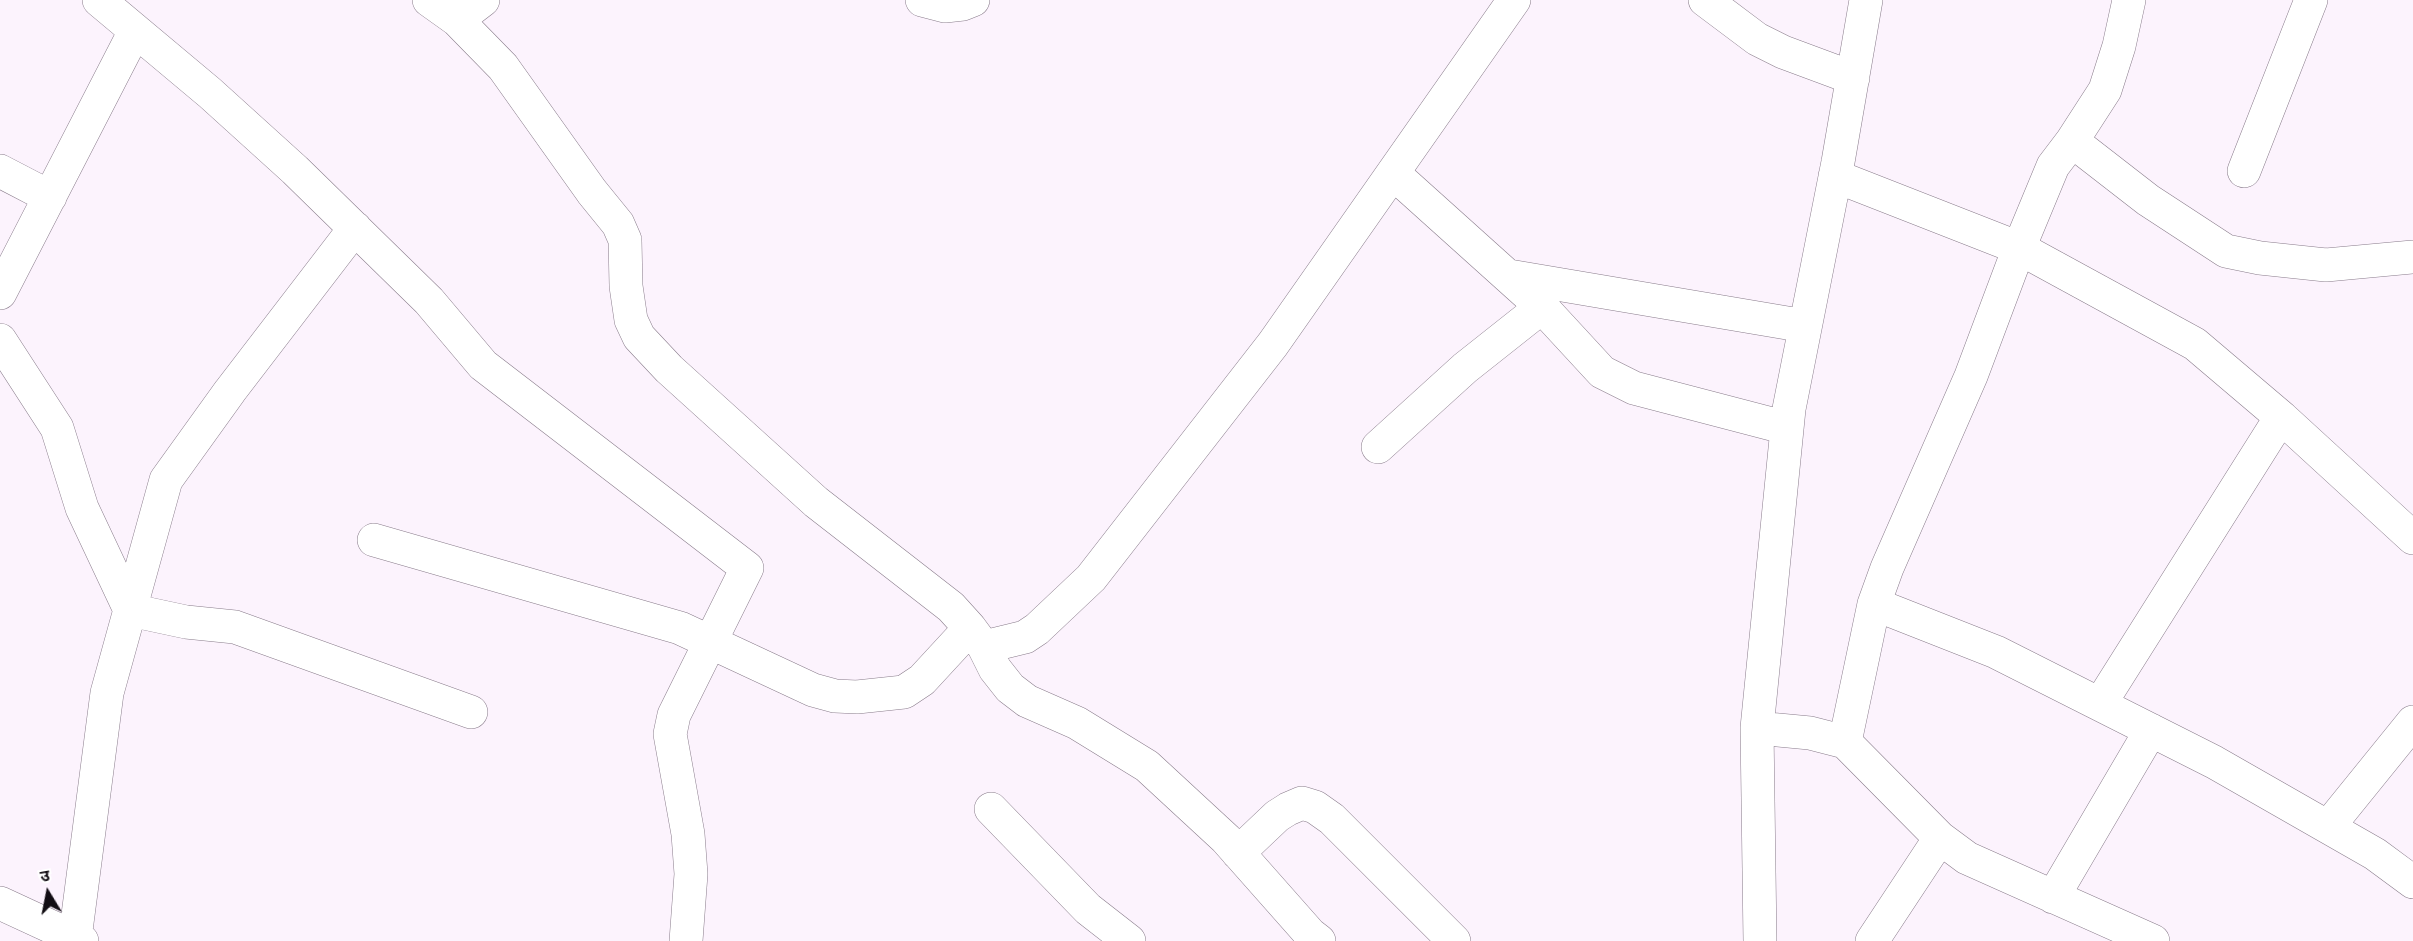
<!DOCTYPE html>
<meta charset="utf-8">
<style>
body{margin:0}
#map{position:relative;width:2413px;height:941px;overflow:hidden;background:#fcf3fd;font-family:"Open Sans","Noto Sans Devanagari",sans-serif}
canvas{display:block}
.north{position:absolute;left:18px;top:863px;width:60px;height:60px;-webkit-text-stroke:4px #fff;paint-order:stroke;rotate:350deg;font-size:16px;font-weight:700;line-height:24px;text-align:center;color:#120d13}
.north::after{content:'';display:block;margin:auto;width:21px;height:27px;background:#120d13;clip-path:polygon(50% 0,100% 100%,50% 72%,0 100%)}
</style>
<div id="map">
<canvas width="2413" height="941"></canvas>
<div class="north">उ</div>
</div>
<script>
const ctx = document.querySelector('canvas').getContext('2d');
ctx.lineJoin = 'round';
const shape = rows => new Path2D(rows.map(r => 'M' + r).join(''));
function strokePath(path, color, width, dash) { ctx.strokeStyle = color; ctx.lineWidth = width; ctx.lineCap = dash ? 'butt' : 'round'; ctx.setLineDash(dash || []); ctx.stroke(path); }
const minor = shape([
 [99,0,210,93,295,170,429,301,483,365,747,568,674,715,670,734,688,834,691,874,686,941],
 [429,0,457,20,503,67,592,192,618,224,625,240,626,286,631,320,639,337,669,369,816,502,951,607,970,628,984,647,995,669,1010,688,1027,701,1077,723,1147,766,1226,839,1310,934,1319,941],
 [922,0,945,6,963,4,973,0],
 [1705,0,1757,39,1783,52,1853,78],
 [457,20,483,0],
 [2072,141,2148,200,2226,251,2260,258,2326,265,2413,257],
 [0,171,50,197],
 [2244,171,2311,0],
 [1393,173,1542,307,1602,372,1634,388,1787,428],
 [1835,176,2019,248,2195,344,2281,417,2413,538],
 [1509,276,1805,326],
 [0,293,135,31],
 [0,340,57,428,82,508,130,610,186,622,235,627,471,712],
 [1378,447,1465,368,1542,307],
 [374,540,680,628,813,690,835,696,857,697,904,692,922,680,970,628],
 [1874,604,1996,652,2214,762,2375,854,2413,882],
 [984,647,1025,637,1037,629,1091,578,1273,344,1514,0],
 [2100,704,2281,417],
 [1757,728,1810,733,1845,742,1940,838,1967,858,2153,941],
 [1845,742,1874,604,1887,568,1971,376,2019,248,2053,166,2072,141,2105,90,2119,46,2129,0],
 [991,809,1088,909,1129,941],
 [2328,827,2413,722],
 [1238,853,1277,816,1288,809,1302,803,1315,807,1332,819,1454,941],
 [2053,897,2151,730],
 [0,903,82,941],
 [75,938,107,693,166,480,230,391,355,228],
 [1760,941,1757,728,1789,409,1838,162,1866,0],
 [1872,941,1940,838]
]);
strokePath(minor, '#897c8b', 34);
strokePath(minor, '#fff', 33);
</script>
